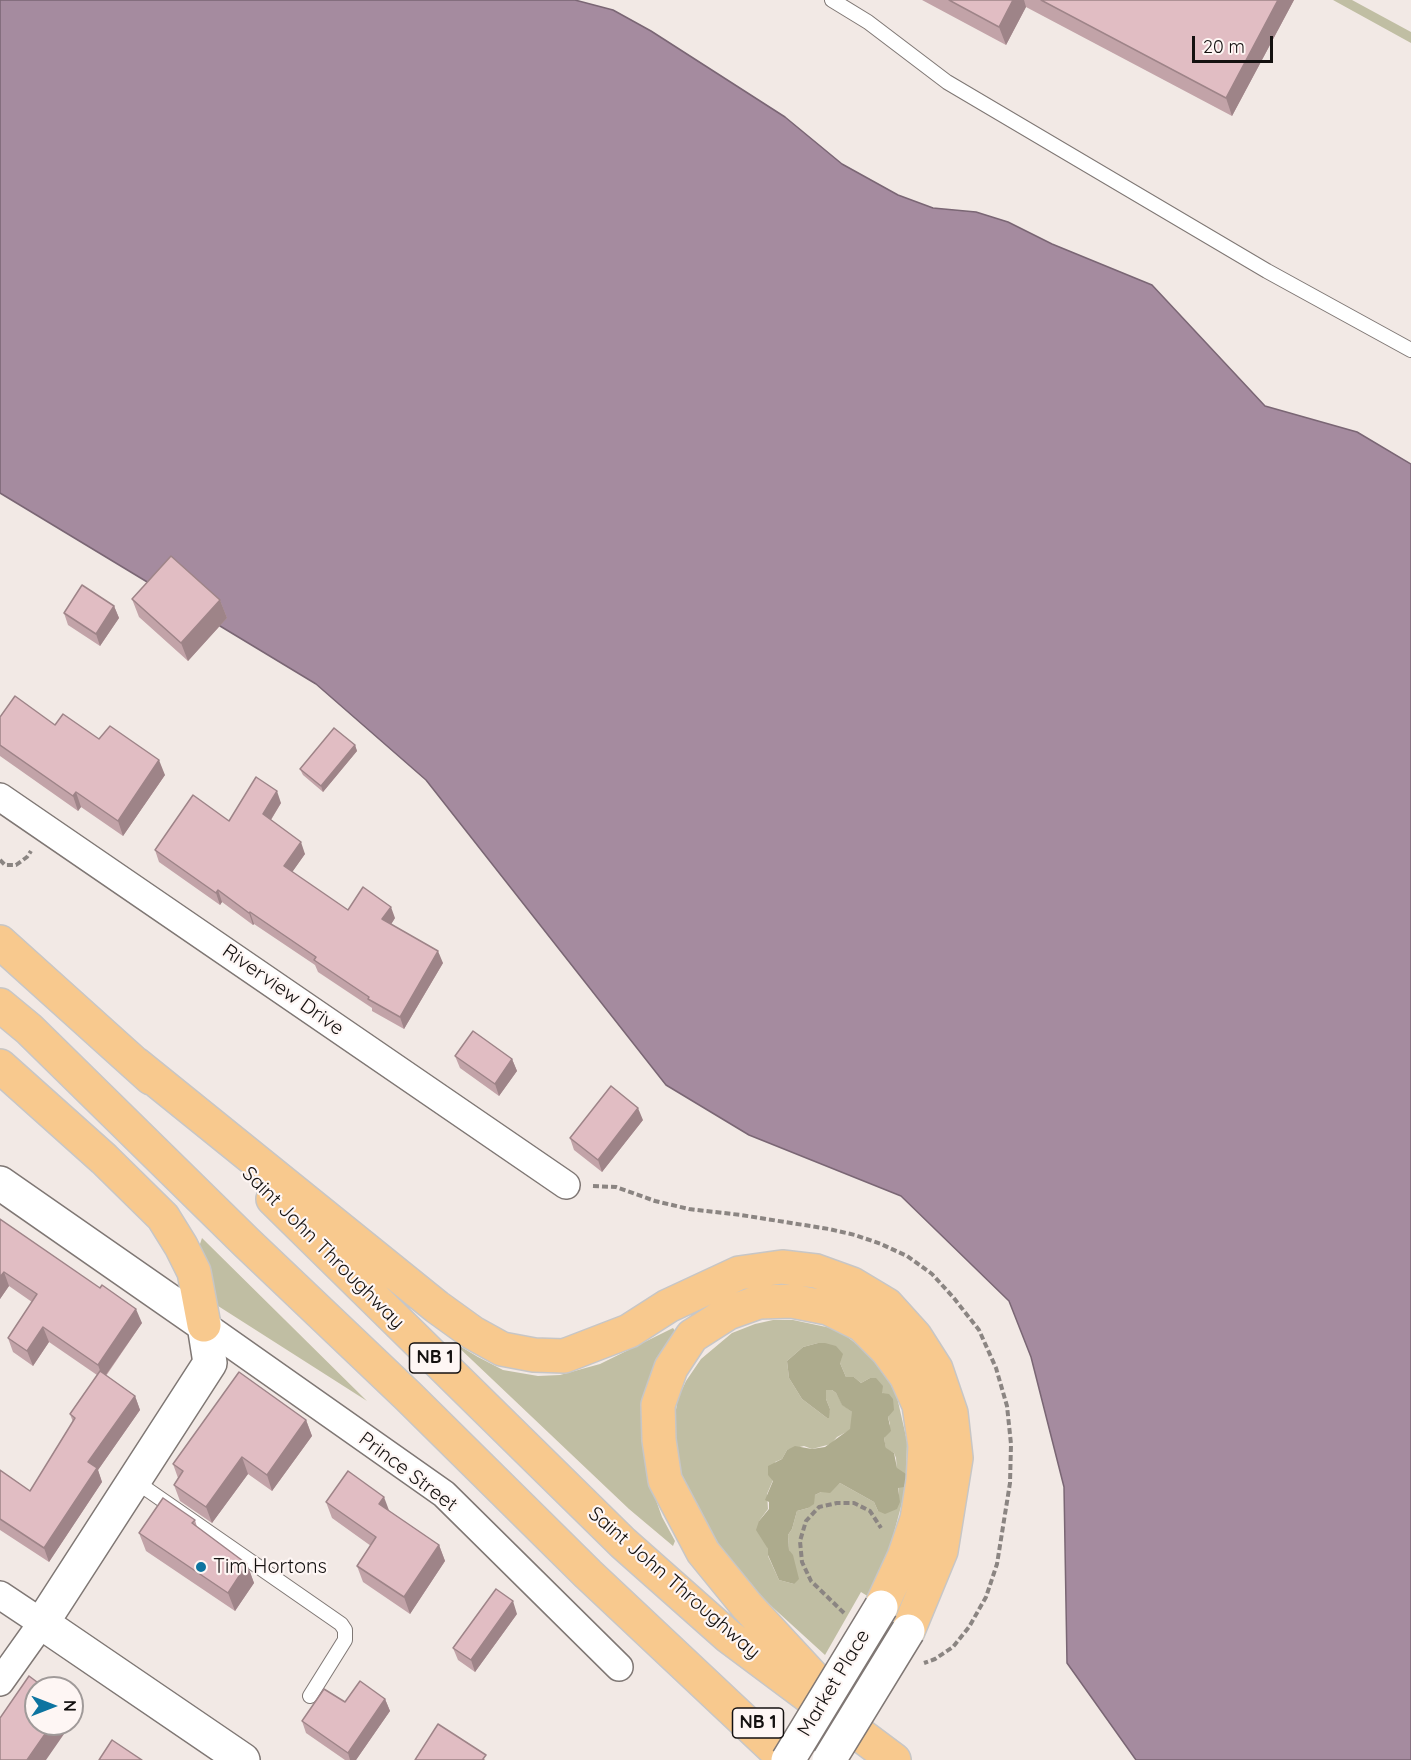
<!DOCTYPE html>
<style>
body{margin:0}
#map{position:relative;width:1411px;height:1760px;overflow:hidden;background:#f2e9e5;font-family:Quicksand,sans-serif}
canvas{display:block}
.north{position:absolute;left:24px;top:1676px;width:60px;height:60px;box-sizing:border-box;background:#fef6f4;border:2px solid #a09a99;border-radius:50%;rotate:90deg;font-size:16px;font-weight:700;line-height:24px;text-align:center;color:#141110}
.north::after{content:'';display:block;margin:auto;width:21px;height:27px;background:#0d74a0;clip-path:polygon(50% 0,100% 100%,50% 72%,0 100%)}
.scale{position:absolute;left:1192px;top:36px;width:81px;height:27px;box-sizing:border-box;border:3px solid #141110;border-top:0;padding-left:8px;font-size:18px;line-height:21px;white-space:nowrap;color:#141110;-webkit-text-stroke:4px #fef6f4;paint-order:stroke}
</style>
<div id="map">
<canvas width="1411" height="1760"></canvas>
<div class="north">N</div>
<div class="scale">20 m</div>
</div>
<script>
const ctx = document.querySelector('canvas').getContext('2d');
ctx.lineJoin = 'round';
function paint(path, color) { ctx.fillStyle = color; ctx.fill(path, 'evenodd'); }
const shape = rows => new Path2D(rows.map(r => 'M' + r).join(''));
function strokePath(path, color, width, dash) { ctx.strokeStyle = color; ctx.lineWidth = width; ctx.lineCap = dash ? 'butt' : 'round'; ctx.setLineDash(dash || []); ctx.stroke(path); }
function label(font, color, halo, rows, align = 'center') {
  ctx.font = font + ' Quicksand,sans-serif'; ctx.lineWidth = 4.5; ctx.setLineDash([]); ctx.textBaseline = 'middle'; ctx.strokeStyle = halo; ctx.fillStyle = color; for (const [text, x, y, turn = 0] of rows) {
    ctx.save(); ctx.translate(x, y); ctx.rotate((+turn || 0) * Math.PI / 180); ctx.textAlign = isNaN(turn) ? turn : align; if (halo) ctx.strokeText(text, 0, 0); ctx.fillText(text, 0, 0); ctx.restore();
  }
}
const green = shape([
 [1333,0,1352,0,1411,32,1411,43],
 [202,1238,367,1401,215,1304,199,1247],
 [773,1320,793,1320,831,1328,845,1335,869,1354,890,1383,897,1397,907,1441,906,1488,889,1551,869,1597,861,1592,825,1655,746,1583,712,1542,681,1480,676,1454,674,1421,678,1398,686,1381,701,1359,732,1333,755,1324],
 [818,1343,840,1363,846,1377,854,1377,861,1383,870,1378,884,1395,890,1413,888,1417,890,1424,884,1438,886,1449,894,1453,896,1458,899,1496,878,1511,874,1502,840,1483,830,1492,821,1492,815,1495,808,1508,797,1511,792,1529,788,1535,789,1550,795,1567,794,1584,779,1580,768,1556,768,1549,759,1521,768,1509,767,1494,773,1480,775,1462,782,1459,787,1450,804,1446,812,1449,831,1444,837,1437,850,1430,852,1424,852,1412,842,1404,836,1393,832,1390,826,1390,826,1399,830,1409,827,1418,802,1399,789,1378,787,1361,803,1347],
 [673,1328,680,1338,652,1489,662,1517,675,1541,673,1546,629,1509,453,1342,478,1357,503,1370,538,1376,560,1375,600,1364]
]);
const forest = shape([
 [818,1343,825,1343,836,1346,843,1354,840,1363,846,1377,854,1377,861,1383,870,1378,876,1378,883,1386,882,1393,889,1394,893,1399,894,1410,888,1417,891,1431,884,1438,886,1448,894,1453,897,1468,906,1474,906,1480,904,1487,898,1488,900,1502,897,1509,885,1514,878,1511,874,1502,840,1483,830,1493,821,1492,815,1495,814,1504,808,1508,797,1511,792,1529,788,1535,789,1550,793,1555,799,1579,794,1584,779,1580,768,1555,768,1549,756,1530,759,1521,769,1509,769,1502,765,1500,773,1481,768,1475,768,1466,782,1459,787,1450,795,1446,812,1449,825,1447,850,1429,852,1412,842,1405,836,1393,832,1390,826,1390,826,1399,830,1409,829,1418,827,1418,802,1399,789,1378,787,1361,803,1347]
]);
const water = shape([
 [0,0,575,0,613,10,651,31,785,117,842,164,898,195,933,208,976,212,1008,222,1052,244,1152,285,1265,406,1357,432,1411,464,1411,1760,1136,1760,1067,1663,1064,1487,1031,1357,1009,1301,901,1196,749,1135,666,1085,426,780,316,684,0,493,0,0]
]);
const path = shape([
 [0,860,5,865,16,865,27,857,31,851],
 [593,1186,616,1187,655,1201,689,1209,741,1215,829,1229,855,1235,881,1244,907,1256,932,1274,953,1297,979,1330,996,1368,1007,1406,1011,1444,1010,1483,997,1564,986,1597,969,1627,953,1647,935,1659,924,1663],
 [844,1613,811,1581,802,1562,800,1541,806,1521,819,1507,837,1503,854,1503,870,1511,881,1528]
]);
const lane = shape([
 [832,0,868,22,947,82,1267,271,1411,350],
 [135,1481,341,1624,345,1630,345,1640,310,1696]
]);
const street = shape([
 [0,797,566,1185],
 [204,1325,444,1494,619,1667],
 [0,1595,42,1623,0,1682]
]);
const secondary = shape([
 [0,1183,204,1325,210,1363,42,1623,243,1760]
]);
const highway = shape([
 [0,942,151,1078],
 [0,1005,29,1029,246,1242,408,1396,588,1574,786,1760],
 [136,1064,437,1307,473,1333,502,1349,534,1355,564,1356,629,1331,668,1306,739,1273,782,1267,816,1271,852,1284,887,1305,915,1336,936,1369,951,1413,956,1458,941,1551,908,1631],
 [0,1066,104,1159,163,1217,181,1246,194,1272,204,1325],
 [273,1199,623,1543,728,1636,894,1760],
 [823,1688,747,1606,703,1552,665,1480,659,1440,658,1405,671,1368,692,1336,728,1313,759,1302,792,1301,828,1308,862,1325,887,1350,906,1376,919,1405,925,1446,923,1481,917,1519,904,1557,881,1607]
]);
const secondaryBridge = shape([
 [788,1760,881,1607],
 [829,1760,908,1631]
]);
const wall = shape([
 [922,0,1294,0,1232,116,1026,7,1006,45],
 [132,599,220,600,227,618,188,661,139,617],
 [114,606,119,618,100,646,68,625,64,613],
 [0,717,55,725,99,739,165,775,123,836,81,807,78,811,0,756],
 [355,745,357,751,323,792,303,775,300,769],
 [281,803,271,820,305,854,292,872,348,910,395,918,391,924,443,963,404,1029,372,1011,372,1008,318,972,315,965,254,924,253,925,222,902,220,905,159,862,155,850,229,821],
 [455,1056,512,1059,517,1071,499,1096,460,1068],
 [643,1120,602,1172,574,1150,570,1138],
 [0,1219,142,1323,106,1376,135,1396,140,1410,98,1470,102,1482,49,1562,0,1530,0,1470,30,1491,73,1422,70,1414,97,1375,49,1342,33,1366,13,1352,8,1338,32,1302,9,1286,0,1299],
 [306,1420,312,1436,272,1491,248,1474,212,1523,180,1501,174,1485,178,1478,173,1464],
 [326,1502,389,1511,439,1545,445,1561,410,1614,363,1582,357,1566,371,1546,332,1518],
 [195,1520,197,1527,247,1564,254,1583,235,1611,146,1551,139,1533],
 [517,1614,475,1672,458,1660,453,1648],
 [385,1699,390,1711,356,1760,345,1760,306,1733,302,1721,345,1702]
]);
const shadedWall = shape([
 [1013,0,1024,0,1026,7,1006,45,999,27],
 [1278,0,1294,0,1232,116,1226,98],
 [220,600,227,618,188,661,181,643],
 [114,606,119,618,100,646,96,634],
 [355,745,357,751,323,792,321,786],
 [159,760,165,775,123,836,118,821],
 [277,791,281,803,267,826,263,814],
 [76,792,81,807,78,811,73,796],
 [301,842,305,854,288,878,284,866],
 [218,890,222,902,220,905,216,893],
 [391,907,395,918,387,931,382,919],
 [250,912,254,924,253,925,249,913],
 [438,951,443,963,404,1029,400,1017],
 [512,1059,517,1071,499,1096,495,1084],
 [638,1108,643,1120,602,1172,598,1160],
 [4,1272,9,1286,0,1299,0,1277],
 [136,1309,142,1323,103,1379,98,1365],
 [43,1327,49,1342,33,1366,27,1351],
 [135,1396,140,1410,98,1470,102,1482,49,1562,44,1548,88,1462],
 [306,1420,312,1436,272,1491,267,1475],
 [242,1457,248,1474,212,1523,206,1507],
 [384,1497,390,1513,379,1504],
 [439,1545,445,1561,410,1614,404,1597],
 [247,1564,254,1583,235,1611,228,1593],
 [513,1601,517,1614,475,1672,471,1660],
 [385,1699,390,1711,356,1760,350,1760,348,1753],
 [52,1724,71,1724,46,1760,27,1760]
]);
const building = shape([
 [949,0,1013,0,999,27,949,0],
 [1041,0,1278,0,1226,98,1041,0],
 [171,556,220,600,181,643,132,599,171,556],
 [82,585,114,606,96,634,64,613,82,585],
 [15,696,55,725,63,714,99,739,110,726,159,760,118,821,76,792,73,796,0,745,0,717,15,696],
 [334,728,355,745,321,786,300,769,334,728],
 [256,777,277,791,263,814,301,842,284,866,348,910,363,887,391,907,382,919,438,951,400,1017,368,999,369,997,314,960,316,957,250,912,249,913,218,890,216,893,155,850,193,795,229,821,256,777],
 [473,1031,512,1059,495,1084,455,1056,473,1031],
 [611,1086,638,1108,598,1160,570,1138,611,1086],
 [0,1219,100,1288,102,1285,136,1309,98,1365,43,1327,27,1351,8,1338,37,1294,4,1272,0,1277,0,1219],
 [100,1371,135,1396,88,1462,97,1468,44,1548,0,1519,0,1470,30,1491,75,1418,70,1414,100,1371],
 [239,1372,306,1420,267,1475,242,1457,206,1507,174,1485,183,1471,173,1464,239,1372],
 [348,1471,384,1497,379,1504,439,1545,404,1597,357,1566,376,1537,326,1502,348,1471],
 [163,1498,195,1520,192,1523,247,1564,228,1593,139,1533,163,1498],
 [496,1589,513,1601,471,1660,453,1648,496,1589],
 [29,1676,45,1688,36,1688,36,1724,52,1724,27,1760,0,1760,0,1718,29,1676],
 [360,1681,385,1699,348,1753,302,1721,324,1689,345,1702,360,1681],
 [438,1724,486,1755,483,1759,484,1760,415,1760,438,1724],
 [112,1740,142,1760,99,1760,112,1740]
]);
const markers = [
 [201,1567,6,"#0d74a0"]
];
const shields = [
 [435,1358,51],
 [758,1723,51]
];
const shieldNames = [
 ["NB 1",435,1358],
 ["NB 1",758,1723]
];
const streetNames = [
 ["Riverview Drive",283,990,35],
 ["Saint John Throughway",323,1248,45],
 ["Prince Street",408,1472,37],
 ["Saint John Throughway",674,1583,41],
 ["Market Place",834,1683,-59]
];
const poiNames = [
 ["Tim Hortons",213,1567]
];
paint(green, '#c0bea3');
paint(forest, '#adab8d');
paint(water, '#a58b9f');
strokePath(water, '#7a6674', 1.5);
strokePath(lane, '#7f7774', 16);
strokePath(street, '#7f7774', 30);
strokePath(secondary, '#7f7774', 36);
strokePath(highway, '#c7c6c6', 36);
strokePath(path, '#8b8582', 4, [6, 3]);
strokePath(lane, '#fff', 14);
strokePath(street, '#fff', 27);
strokePath(secondary, '#fff', 33);
strokePath(highway, '#f8c98e', 33);
strokePath(secondaryBridge, '#7f7774', 36, []);
strokePath(secondaryBridge, '#fff', 33);
paint(wall, '#c2a3a8');
paint(shadedWall, '#9e8488');
paint(building, '#e1bdc3');
strokePath(building, '#9e8488', 1.5);
for (const [x, y, r, color] of markers) { const dot = new Path2D(); dot.arc(x, y, r, 0, 2 * Math.PI); ctx.fillStyle = color; ctx.fill(dot); strokePath(dot, '#fef6f4', 2); }
for (const [x, y, w] of shields) { const box = new Path2D(); box.roundRect(x - w / 2, y - 15, w, 30, 4.5); ctx.fillStyle = '#fef6f4'; ctx.fill(box); strokePath(box, '#141110', 1.5); }
label('bold 18px', '#141110', null, shieldNames);
label('20px', '#141110', '#fef6f4', streetNames);
label('20px', '#141110', '#fef6f4', poiNames, 'left');
</script>
